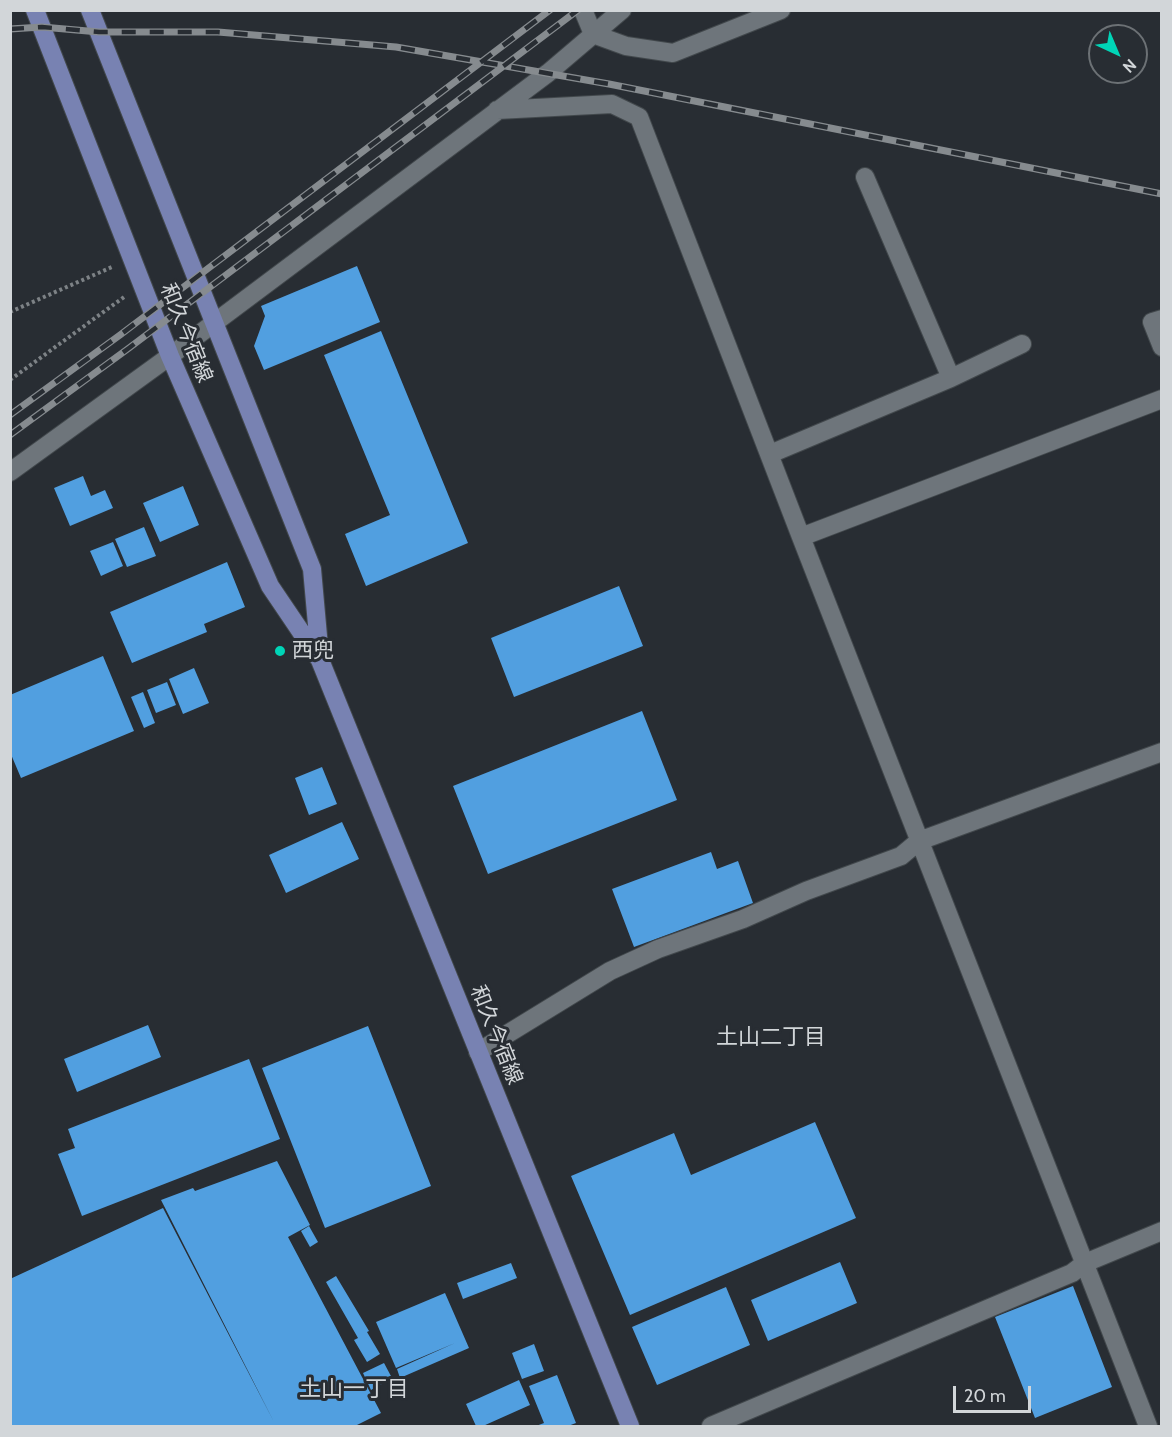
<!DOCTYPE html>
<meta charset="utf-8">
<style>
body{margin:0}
#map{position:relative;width:1172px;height:1437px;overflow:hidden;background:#282d33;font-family:Cabin,sans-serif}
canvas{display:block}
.frame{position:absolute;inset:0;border:12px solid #d2d6d9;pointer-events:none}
.north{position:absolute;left:1088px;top:24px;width:60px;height:60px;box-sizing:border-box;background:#282d33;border:2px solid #6c7175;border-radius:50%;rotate:136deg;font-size:16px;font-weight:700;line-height:24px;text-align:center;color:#d2d6d9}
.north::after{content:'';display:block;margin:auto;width:21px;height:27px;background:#00d5b7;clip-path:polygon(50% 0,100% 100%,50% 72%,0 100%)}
.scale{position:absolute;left:953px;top:1386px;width:78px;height:27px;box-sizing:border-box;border:3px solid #d2d6d9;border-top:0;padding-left:8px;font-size:18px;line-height:21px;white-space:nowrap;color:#d2d6d9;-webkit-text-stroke:4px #282d33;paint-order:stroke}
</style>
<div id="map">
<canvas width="1172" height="1437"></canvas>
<div class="frame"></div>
<div class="north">N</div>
<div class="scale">20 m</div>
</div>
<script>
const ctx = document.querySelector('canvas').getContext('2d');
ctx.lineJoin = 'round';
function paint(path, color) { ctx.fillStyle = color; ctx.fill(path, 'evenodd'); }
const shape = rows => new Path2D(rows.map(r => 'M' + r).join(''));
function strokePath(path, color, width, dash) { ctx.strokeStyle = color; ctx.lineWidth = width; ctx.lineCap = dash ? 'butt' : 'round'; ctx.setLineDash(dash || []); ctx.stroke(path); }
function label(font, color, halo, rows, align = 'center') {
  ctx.font = font + ' Cabin,"Noto Sans JP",sans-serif'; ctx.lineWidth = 6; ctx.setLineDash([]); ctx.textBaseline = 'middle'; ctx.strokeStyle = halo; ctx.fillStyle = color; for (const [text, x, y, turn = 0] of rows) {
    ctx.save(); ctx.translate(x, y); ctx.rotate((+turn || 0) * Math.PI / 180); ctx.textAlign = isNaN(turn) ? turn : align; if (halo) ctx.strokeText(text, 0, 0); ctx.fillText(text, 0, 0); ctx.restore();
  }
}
const building = shape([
 [357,266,380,322,264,370,254,346,265,316,261,306],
 [381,331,468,543,366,586,345,534,390,515,324,355],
 [83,476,91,496,105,490,113,508,70,526,54,488],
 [183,486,199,525,160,542,143,503],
 [144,527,156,556,127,567,115,539],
 [113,542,123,566,101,576,90,551],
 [227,562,245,607,204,624,207,632,132,663,110,612],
 [619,586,643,646,514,697,491,638],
 [103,656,134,731,21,778,10,752,10,695],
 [194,668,209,703,183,714,169,679],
 [167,682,176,705,156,713,147,690],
 [143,692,155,723,144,728,131,697],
 [642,711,677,800,488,874,453,786],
 [322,767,337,804,309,815,295,778],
 [342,822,359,859,286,893,269,855],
 [711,852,717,869,738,861,753,903,634,947,612,889],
 [148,1025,161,1057,77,1092,64,1059],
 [368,1026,431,1186,325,1228,262,1068],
 [249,1059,280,1139,82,1216,58,1154,75,1148,68,1129],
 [815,1122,856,1218,630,1315,571,1176,674,1133,691,1175],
 [277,1161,310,1225,288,1237,381,1413,355,1426,10,1426,10,1279,163,1208,274,1422,161,1200,193,1188,195,1191],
 [309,1226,318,1242,310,1247,301,1231],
 [840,1262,857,1303,768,1341,751,1300],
 [511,1263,517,1278,463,1299,457,1283],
 [336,1276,369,1331,367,1332,380,1354,367,1362,354,1340,358,1338,326,1282],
 [1073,1286,1112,1387,1035,1418,995,1317],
 [726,1287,750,1345,657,1385,632,1327],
 [445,1293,469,1348,400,1378,397,1369,455,1343,396,1368,376,1322],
 [534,1344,544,1371,522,1379,512,1353],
 [384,1363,392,1378,371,1390,363,1373],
 [557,1375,576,1423,568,1426,536,1426,544,1423,529,1386],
 [519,1380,530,1405,483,1426,476,1426,466,1404]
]);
const path = shape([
 [10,312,112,267],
 [10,380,124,297]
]);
const minor = shape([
 [583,10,593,34,626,46,673,53,781,10],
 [497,110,612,104,639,117,801,537,1148,1426],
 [865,177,951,378],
 [1162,319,1152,322,1162,347],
 [770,454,951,378,1022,344],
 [10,472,170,356,548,73,622,10],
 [801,537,1162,399],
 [478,1052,610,971,658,949,743,919,806,891,901,856,919,841,1162,752],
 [711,1426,1072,1273,1085,1263,1162,1231]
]);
const major = shape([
 [35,10,170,356,270,586,320,660,630,1426],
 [90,10,312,569,320,658]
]);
const rail = shape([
 [10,29,42,27,99,32,218,32,396,47,609,84,1162,194],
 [10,415,120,335,550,10],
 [10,435,129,348,578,10]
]);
const markers = [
 [280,651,6,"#00d5b7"]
];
const streetNames = [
 ["和久今宿線",186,333,68],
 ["和久今宿線",496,1035,68]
];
const poiNames = [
 ["西兜",292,651]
];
const neighbourhoodNames = [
 ["土山二丁目",771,1038],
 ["土山一丁目",354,1390]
];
paint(building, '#519fe0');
strokePath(minor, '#42484c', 20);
strokePath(major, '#42484c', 20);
strokePath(path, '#7d8286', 4, [3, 3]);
strokePath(minor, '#6e757b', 18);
strokePath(major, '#7882b2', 18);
strokePath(rail, '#868b8f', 7);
strokePath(rail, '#282d33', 4.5, [14]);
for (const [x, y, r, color] of markers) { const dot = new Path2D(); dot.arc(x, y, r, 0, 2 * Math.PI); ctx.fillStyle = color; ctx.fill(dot); strokePath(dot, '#282d33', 2); }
label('21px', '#d2d6d9', '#282d33', streetNames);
label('21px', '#d2d6d9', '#282d33', poiNames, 'left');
label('22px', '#d2d6d9', '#282d33', neighbourhoodNames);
</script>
